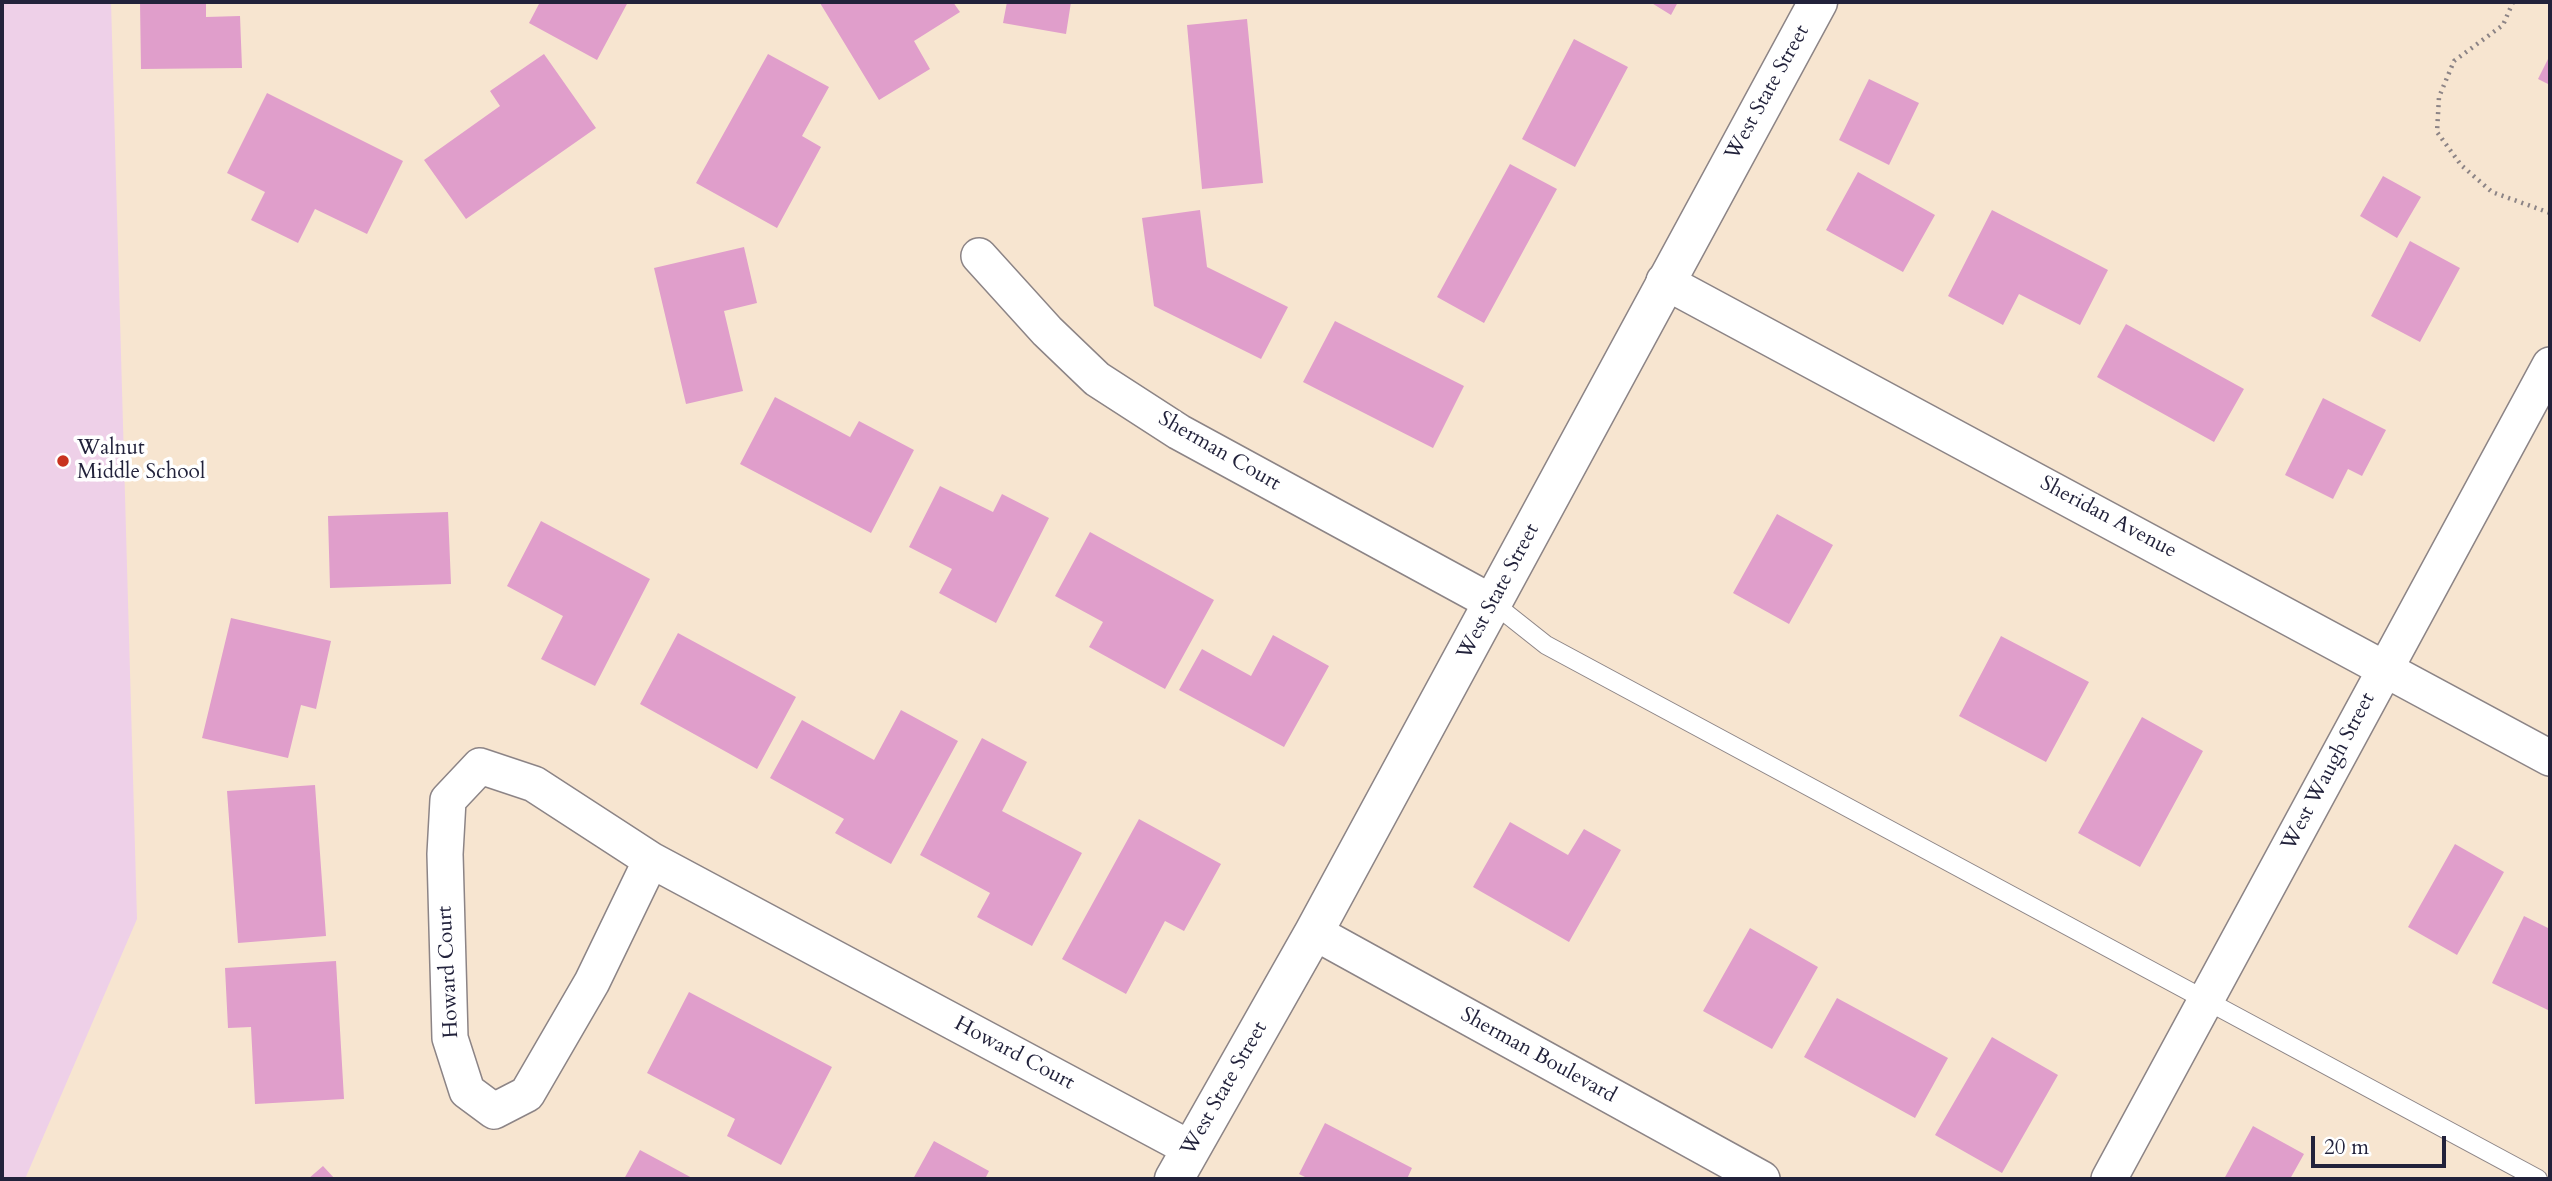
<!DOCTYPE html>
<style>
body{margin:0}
#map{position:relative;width:2552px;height:1181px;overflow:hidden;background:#f7e5d0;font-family:Cardo,serif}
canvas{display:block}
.frame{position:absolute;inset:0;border:4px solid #22223b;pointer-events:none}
.scale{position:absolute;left:2311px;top:1136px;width:135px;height:32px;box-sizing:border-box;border:4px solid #22223b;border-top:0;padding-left:9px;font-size:21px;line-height:24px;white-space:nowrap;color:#22223b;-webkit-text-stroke:5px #fff;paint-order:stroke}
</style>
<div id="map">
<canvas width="2552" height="1181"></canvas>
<div class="frame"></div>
<div class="scale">20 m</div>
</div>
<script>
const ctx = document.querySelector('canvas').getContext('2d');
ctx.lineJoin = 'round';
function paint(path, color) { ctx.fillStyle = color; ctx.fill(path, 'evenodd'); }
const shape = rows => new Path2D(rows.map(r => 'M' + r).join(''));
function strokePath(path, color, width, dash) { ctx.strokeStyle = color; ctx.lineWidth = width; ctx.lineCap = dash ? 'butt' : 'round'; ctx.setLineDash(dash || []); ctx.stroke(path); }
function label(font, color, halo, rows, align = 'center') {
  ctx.font = font + ' Cardo,serif'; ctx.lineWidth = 7; ctx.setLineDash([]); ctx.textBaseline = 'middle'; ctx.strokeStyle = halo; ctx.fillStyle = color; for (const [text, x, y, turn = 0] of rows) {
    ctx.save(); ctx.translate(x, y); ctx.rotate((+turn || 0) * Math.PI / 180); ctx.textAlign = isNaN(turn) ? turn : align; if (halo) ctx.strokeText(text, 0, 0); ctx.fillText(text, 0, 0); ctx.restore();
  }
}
const built = shape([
 [2,2,111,2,137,919,25,1179,2,1179]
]);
const building = shape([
 [140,2,206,2,206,17,240,16,242,68,141,69],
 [540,2,628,2,597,60,529,23],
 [822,2,953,2,960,12,914,41,930,69,879,100,820,3],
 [1007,2,1071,2,1066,34,1003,23],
 [1650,2,1678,2,1671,15],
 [1247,19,1263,183,1202,189,1187,25],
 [1574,39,1628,67,1575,167,1522,139],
 [544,54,596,128,466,219,424,160,500,106,490,91],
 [768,54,829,87,802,136,821,147,777,228,696,183],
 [2550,55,2550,85,2538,79],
 [1869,79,1919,103,1889,165,1839,140],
 [267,93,403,161,367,234,315,209,298,243,251,220,265,192,227,173],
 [1510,164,1557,189,1484,323,1437,297],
 [1858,172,1935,215,1903,272,1826,230],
 [2383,176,2421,197,2397,238,2360,216],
 [1200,210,1207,267,1288,307,1261,359,1154,306,1142,218],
 [1992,210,2108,270,2080,325,2019,294,2003,325,1948,296],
 [2410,241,2460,268,2420,342,2371,316],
 [744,247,757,303,724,311,743,391,686,404,654,268],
 [1335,321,1464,386,1433,448,1303,382],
 [2126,324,2244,389,2214,442,2097,377],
 [775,397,850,437,859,421,914,450,871,533,740,464],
 [2323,398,2386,430,2362,476,2348,469,2333,499,2285,475],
 [940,486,993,512,1002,494,1049,518,996,623,939,593,952,569,909,547],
 [448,512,451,584,330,588,328,516],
 [1777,514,1833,545,1789,624,1733,593],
 [541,521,650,579,595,686,541,659,563,616,507,586],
 [1090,532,1214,600,1165,689,1089,647,1103,622,1055,596],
 [231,618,331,641,316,709,301,705,288,758,202,738],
 [678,633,796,697,757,769,640,704],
 [1273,635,1329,666,1284,747,1179,690,1202,649,1251,676],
 [2001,636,2089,682,2046,762,1959,716],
 [901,710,958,741,891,864,835,833,844,819,770,778,802,720,874,760],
 [2142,717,2203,751,2140,867,2078,833],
 [982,738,1027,762,1002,811,1082,853,1032,946,977,917,990,893,920,855],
 [315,785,326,936,238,943,227,791],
 [1139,819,1221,864,1184,931,1165,921,1126,994,1062,959],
 [1510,822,1568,855,1584,829,1621,850,1569,942,1473,887],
 [2455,844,2504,872,2457,955,2408,927],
 [2524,916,2550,929,2550,1011,2492,983],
 [1750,928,1818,967,1772,1049,1703,1011],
 [336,961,344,1099,255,1104,251,1027,228,1028,225,968],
 [689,992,832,1067,781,1165,727,1136,735,1119,647,1073],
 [1837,998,1948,1058,1915,1118,1804,1057],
 [1992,1037,2058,1075,2002,1173,1935,1135],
 [1325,1123,1412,1168,1407,1179,1309,1179,1299,1174],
 [2253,1126,2304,1154,2290,1179,2224,1179],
 [934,1141,989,1171,985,1179,913,1179],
 [640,1150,694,1179,624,1179],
 [323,1166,335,1179,308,1179]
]);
const path = shape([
 [2513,2,2503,25,2454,61,2439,97,2437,132,2461,165,2492,192,2550,213]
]);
const lane = shape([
 [1493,603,1546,645,2538,1179]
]);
const street = shape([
 [979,256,1047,331,1097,379,1179,432,1493,603],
 [1664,281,2550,758],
 [480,766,534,784,651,860,592,982,527,1094,494,1111,467,1091,450,1038,445,854,448,800,480,766],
 [651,860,1191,1149],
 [1314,932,1762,1179],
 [2109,1179,2550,365]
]);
const secondary = shape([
 [1174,1179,1314,932,1818,2]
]);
const markers = [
 [63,461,7,"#c8321e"]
];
const streetNames = [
 ["West State Street",1768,93,-61],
 ["Sherman Court",1219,452,30],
 ["Sheridan Avenue",2108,518,28],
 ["West State Street",1499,592,-62],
 ["West Waugh Street",2329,772,-62],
 ["Howard Court",449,972,-93],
 ["Howard Court",1014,1054,28],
 ["Sherman Boulevard",1538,1056,29],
 ["West State Street",1225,1089,-60]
];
const poiNames = [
 ["Walnut",77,449],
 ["Middle School",77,473]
];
paint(built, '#eed0e8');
paint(building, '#e09ecb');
strokePath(lane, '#8c8486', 20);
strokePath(street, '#8c8486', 38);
strokePath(secondary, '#8c8486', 41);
strokePath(path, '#8c8486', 4.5, [2, 5]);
strokePath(lane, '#fff', 18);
strokePath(street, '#fff', 35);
strokePath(secondary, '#fff', 38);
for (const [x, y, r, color] of markers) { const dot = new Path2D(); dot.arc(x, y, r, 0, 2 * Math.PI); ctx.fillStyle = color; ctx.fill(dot); strokePath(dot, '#fff', 2.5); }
label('21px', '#22223b', '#fff', streetNames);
label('21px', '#22223b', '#fff', poiNames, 'left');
</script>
